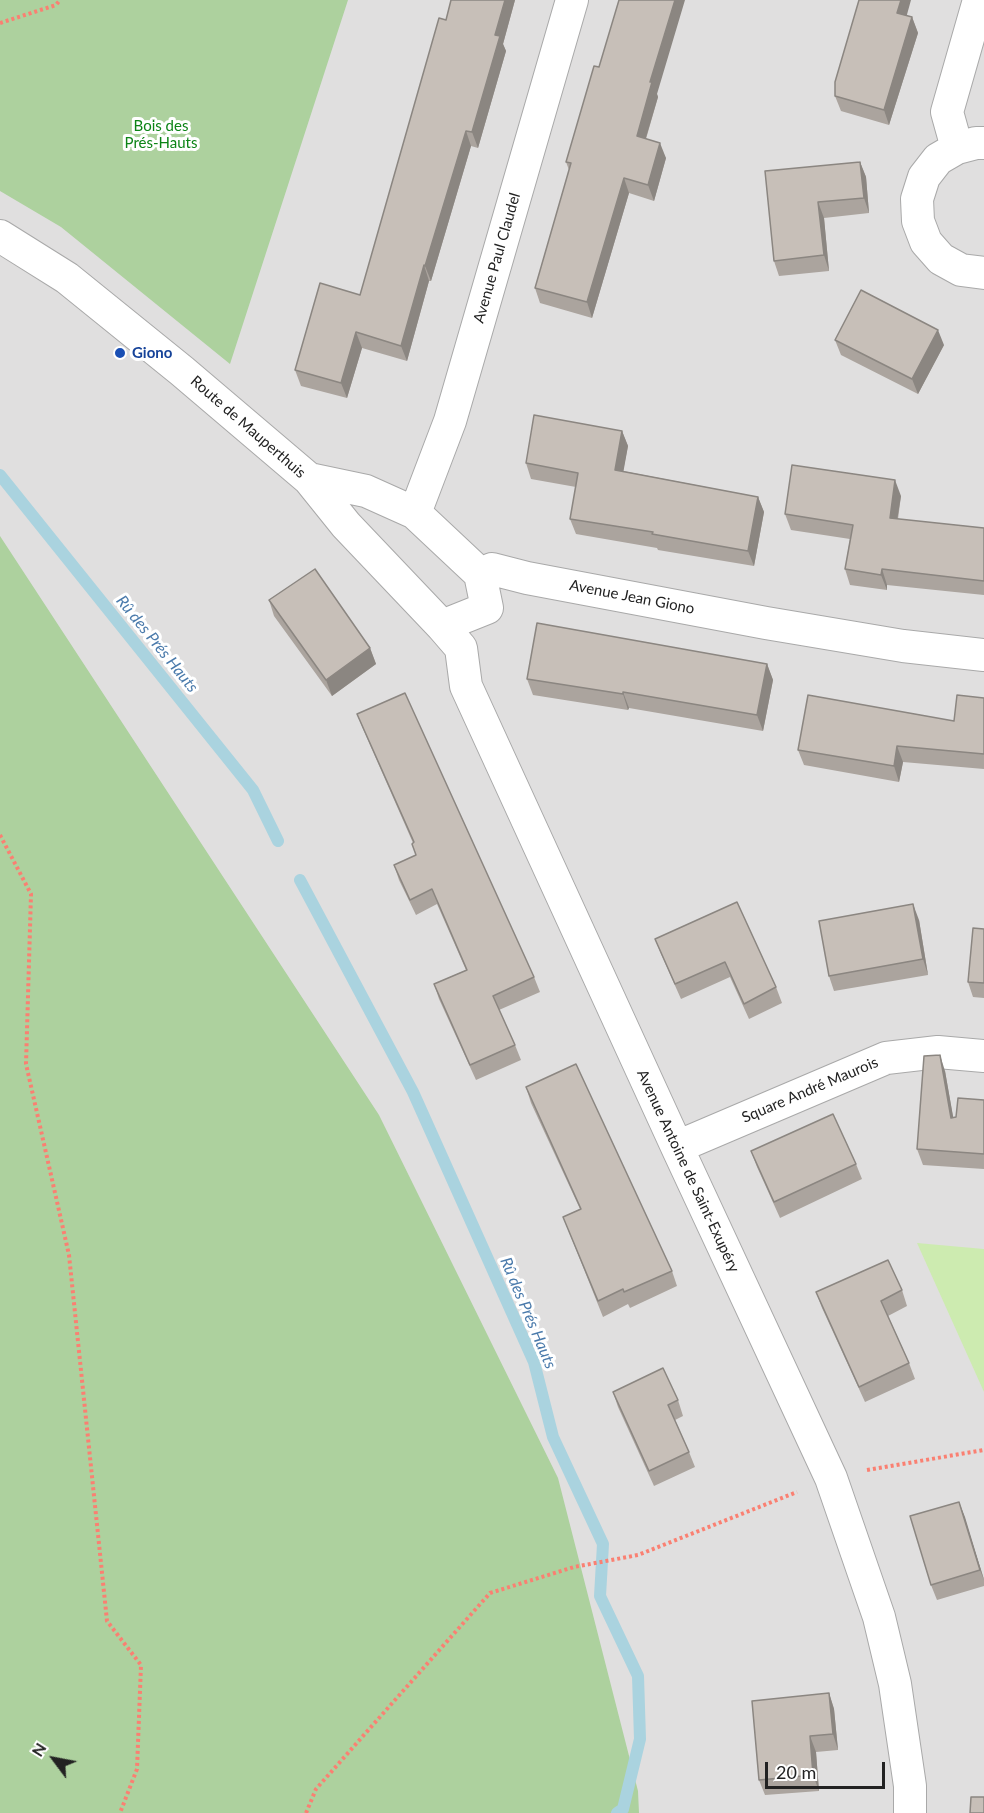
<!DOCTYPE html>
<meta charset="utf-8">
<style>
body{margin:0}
#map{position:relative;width:984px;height:1813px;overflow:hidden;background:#f2efe9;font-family:Lato,sans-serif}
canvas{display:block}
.north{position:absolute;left:24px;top:1729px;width:60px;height:60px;-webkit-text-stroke:4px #fff;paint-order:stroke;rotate:302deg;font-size:16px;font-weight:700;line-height:24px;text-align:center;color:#222}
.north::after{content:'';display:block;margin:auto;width:21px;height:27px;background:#222;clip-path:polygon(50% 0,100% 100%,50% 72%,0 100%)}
.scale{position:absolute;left:765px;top:1762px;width:120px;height:27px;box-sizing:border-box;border:3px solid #222;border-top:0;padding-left:8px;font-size:18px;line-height:21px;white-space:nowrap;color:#222;-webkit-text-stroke:4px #fff;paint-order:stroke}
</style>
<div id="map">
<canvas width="984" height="1813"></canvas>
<div class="north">N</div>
<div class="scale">20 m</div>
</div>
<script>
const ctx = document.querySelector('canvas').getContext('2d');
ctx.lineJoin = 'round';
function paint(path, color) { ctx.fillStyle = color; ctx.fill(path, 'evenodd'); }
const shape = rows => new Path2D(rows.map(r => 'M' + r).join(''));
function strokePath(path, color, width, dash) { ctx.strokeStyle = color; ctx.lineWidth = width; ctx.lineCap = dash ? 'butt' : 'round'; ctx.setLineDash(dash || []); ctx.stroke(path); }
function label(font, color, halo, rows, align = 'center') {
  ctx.font = font + ' Lato,sans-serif'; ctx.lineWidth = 6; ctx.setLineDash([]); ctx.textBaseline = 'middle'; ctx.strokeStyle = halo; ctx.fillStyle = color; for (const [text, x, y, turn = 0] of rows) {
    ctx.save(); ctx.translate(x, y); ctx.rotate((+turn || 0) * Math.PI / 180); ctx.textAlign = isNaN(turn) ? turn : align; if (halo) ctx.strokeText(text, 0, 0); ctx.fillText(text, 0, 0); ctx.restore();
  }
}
const residential = shape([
 [0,0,984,0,984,1813,0,1813]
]);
const grass = shape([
 [917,1243,984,1249,984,1392]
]);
const forest = shape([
 [0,0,348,0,230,364,61,227,0,191],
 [0,536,379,1115,558,1478,638,1791,639,1813,0,1813]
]);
const stream = shape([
 [0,475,253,790,278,841],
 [300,880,413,1092,534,1362,553,1437,603,1544,600,1596,638,1676,640,1739,623,1809,617,1813]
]);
const path = shape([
 [0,23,56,5,60,0],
 [0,835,31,894,26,1064,69,1255,107,1621,141,1665,137,1769,120,1813],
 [867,1470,984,1450],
 [306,1813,316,1789,490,1593,574,1567,638,1555,797,1492]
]);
const minor = shape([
 [984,143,976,143,957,148,938,159,924,177,917,199,918,221,926,242,941,259,961,270,984,273],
 [957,148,947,112,979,0],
 [0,236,67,278,182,371,309,479,346,525,442,626],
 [309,479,366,491,415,513,480,574],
 [415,513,450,421,572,0],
 [480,574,487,608,442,626,461,648,466,686,677,1147,831,1478,879,1617,895,1684,910,1786,910,1813],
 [480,574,492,569,527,578,766,623,903,646,984,655],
 [677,1147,886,1058,938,1052,984,1056]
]);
const wall = shape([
 [451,0,515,0,503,44,506,51,478,148,471,146,431,281,429,281,407,361,362,348,347,398,301,386,295,370,360,295,446,20],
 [907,16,912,17,918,33,889,125,841,111,835,96],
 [657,94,658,97,646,139,666,158,654,201,629,193,592,318,540,303,535,288,569,170,566,162],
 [860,162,866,177,869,213,824,218,829,271,779,276,774,261,765,171],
 [835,340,944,345,918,394,841,355],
 [622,431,628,446,623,471,758,497,764,512,754,566,658,550,657,548,576,534,570,519,576,487,531,479,526,463],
 [901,496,898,519,984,528,984,595,887,585,887,590,850,585,845,569,850,539,791,530,785,514],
 [269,600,370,648,376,664,332,696,274,616],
 [767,664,773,680,763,731,629,708,628,710,533,695,527,679],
 [984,698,984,769,903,762,899,782,804,765,798,750,954,721],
 [357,714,534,977,540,992,499,1010,515,1045,521,1060,476,1080,439,999,434,984,466,970,437,904,416,915,399,880,394,865,416,855,413,843,363,729],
 [737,902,776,987,782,1003,749,1019,730,977,681,999,661,954,655,939],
 [919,920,928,975,834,991,829,976],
 [984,929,984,998,973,997,968,982],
 [945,1071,953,1117,956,1117,984,1100,984,1169,923,1165,917,1149],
 [526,1087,672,1271,677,1286,630,1308,628,1304,603,1317,563,1217,580,1209,531,1103],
 [751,1151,856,1164,862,1179,780,1218,757,1167],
 [902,1290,907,1306,888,1316,909,1363,915,1379,865,1402,822,1308,816,1292],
 [613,1392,678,1400,683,1416,675,1420,689,1452,695,1467,654,1486,618,1407],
 [959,1502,984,1579,984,1586,937,1600,931,1585],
 [829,1693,834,1709,838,1750,816,1752,819,1791,765,1795,759,1780]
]);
const shadedWall = shape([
 [505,0,515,0,503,44,506,51,478,148,472,132,495,35],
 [675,0,685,0,657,94,658,97,642,151,637,136,650,82],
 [901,0,911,0,903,29,897,13],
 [912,17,918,33,889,125,884,110],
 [466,131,471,146,431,281,425,266],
 [660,143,666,158,654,201,648,185],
 [860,162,866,177,869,213,864,198],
 [624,178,629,193,592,318,587,302],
 [818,202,824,218,829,271,824,255],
 [424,265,429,281,407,361,401,346],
 [938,330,944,345,918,394,912,379],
 [356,332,362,348,347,398,341,383],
 [622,431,628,446,621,485,615,470],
 [895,480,901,496,895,533,890,518],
 [758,497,764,512,754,566,748,551],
 [882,569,887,585,887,590,881,575],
 [370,648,376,664,332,696,326,680],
 [767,664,773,680,763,731,757,715],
 [623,692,629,708,628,710,623,694],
 [897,746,903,762,899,782,894,766],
 [913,904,919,920,928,975,923,959],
 [940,1055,945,1071,956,1133,951,1118],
 [959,1502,965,1517,984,1580,980,1570],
 [829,1693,834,1709,838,1750,833,1734],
 [810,1736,816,1752,819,1791,813,1775]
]);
const building = shape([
 [451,0,505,0,495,35,500,36,472,132,466,131,425,266,424,265,401,346,356,332,341,383,295,370,320,283,360,295,439,18,446,20,451,0],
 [619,0,675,0,650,82,652,82,637,136,660,143,648,185,624,178,587,302,535,288,571,163,566,162,594,66,599,67,619,0],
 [859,0,901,0,897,13,912,17,884,110,835,96,835,82,859,0],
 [860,162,864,198,818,202,824,255,774,261,765,171,860,162],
 [861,290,938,330,912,379,835,340,861,290],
 [534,415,622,431,615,470,758,497,748,551,652,534,653,532,570,519,578,473,526,463,534,415],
 [792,465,895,480,890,518,984,528,984,581,882,569,881,575,845,569,853,525,785,514,792,465],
 [315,569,370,648,326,680,269,600,315,569],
 [537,623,767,664,757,715,623,692,623,694,527,679,537,623],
 [405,693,534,977,493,996,515,1045,470,1065,434,984,467,970,432,889,410,900,394,865,416,855,412,844,414,842,357,714,405,693],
 [808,695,954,721,957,695,984,698,984,754,897,746,894,766,798,750,808,695],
 [737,902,776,987,744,1004,725,962,675,984,655,939,737,902],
 [913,904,923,959,829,976,819,921,913,904],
 [973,928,984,929,984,983,968,982,973,928],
 [940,1055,951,1118,956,1117,958,1098,984,1100,984,1154,917,1149,924,1056,940,1055],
 [576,1064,672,1271,624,1292,623,1289,598,1301,563,1217,581,1209,526,1087,576,1064],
 [833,1114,856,1164,774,1202,751,1151,833,1114],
 [888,1260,902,1290,881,1301,909,1363,859,1387,816,1292,888,1260],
 [663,1368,678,1400,668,1405,689,1452,649,1471,613,1392,663,1368],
 [959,1502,980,1570,931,1585,910,1516,959,1502],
 [829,1693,833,1734,810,1736,813,1775,759,1780,752,1701,829,1693],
 [971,1797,984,1797,984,1813,970,1813,971,1797]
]);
const markers = [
 [120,353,6,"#1a4fb4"]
];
const parkNames = [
 ["Bois des",161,126],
 ["Prés-Hauts",161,143]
];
const streetNames = [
 ["Avenue Paul Claudel",497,258,-74],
 ["Route de Mauperthuis",248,427,41],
 ["Avenue Jean Giono",632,597,11],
 ["Square André Maurois",810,1090,-23],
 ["Avenue Antoine de Saint-Exupéry",688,1171,65]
];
const transitNames = [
 ["Giono",132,353]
];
const waterNames = [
 ["Rû des Prés Hauts",157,644,51],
 ["Rû des Prés Hauts",528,1313,67]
];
paint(residential, '#e0dfdf');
paint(grass, '#cdebb0');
paint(forest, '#add19e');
strokePath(stream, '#aad3df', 12);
strokePath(minor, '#a9a9a9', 34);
strokePath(path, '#fa8072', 4, [3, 3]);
strokePath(minor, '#fff', 32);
paint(wall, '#aba49e');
paint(shadedWall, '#8b8681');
paint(building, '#c7bfb8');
strokePath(building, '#8b8681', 1.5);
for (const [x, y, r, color] of markers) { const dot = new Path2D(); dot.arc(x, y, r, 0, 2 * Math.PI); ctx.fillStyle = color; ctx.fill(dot); strokePath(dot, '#fff', 2); }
label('15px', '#0c8416', '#fff', parkNames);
label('15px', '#222', '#fff', streetNames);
label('bold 15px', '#164399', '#fff', transitNames, 'left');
label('italic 16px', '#4a7aab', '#fff', waterNames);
</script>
